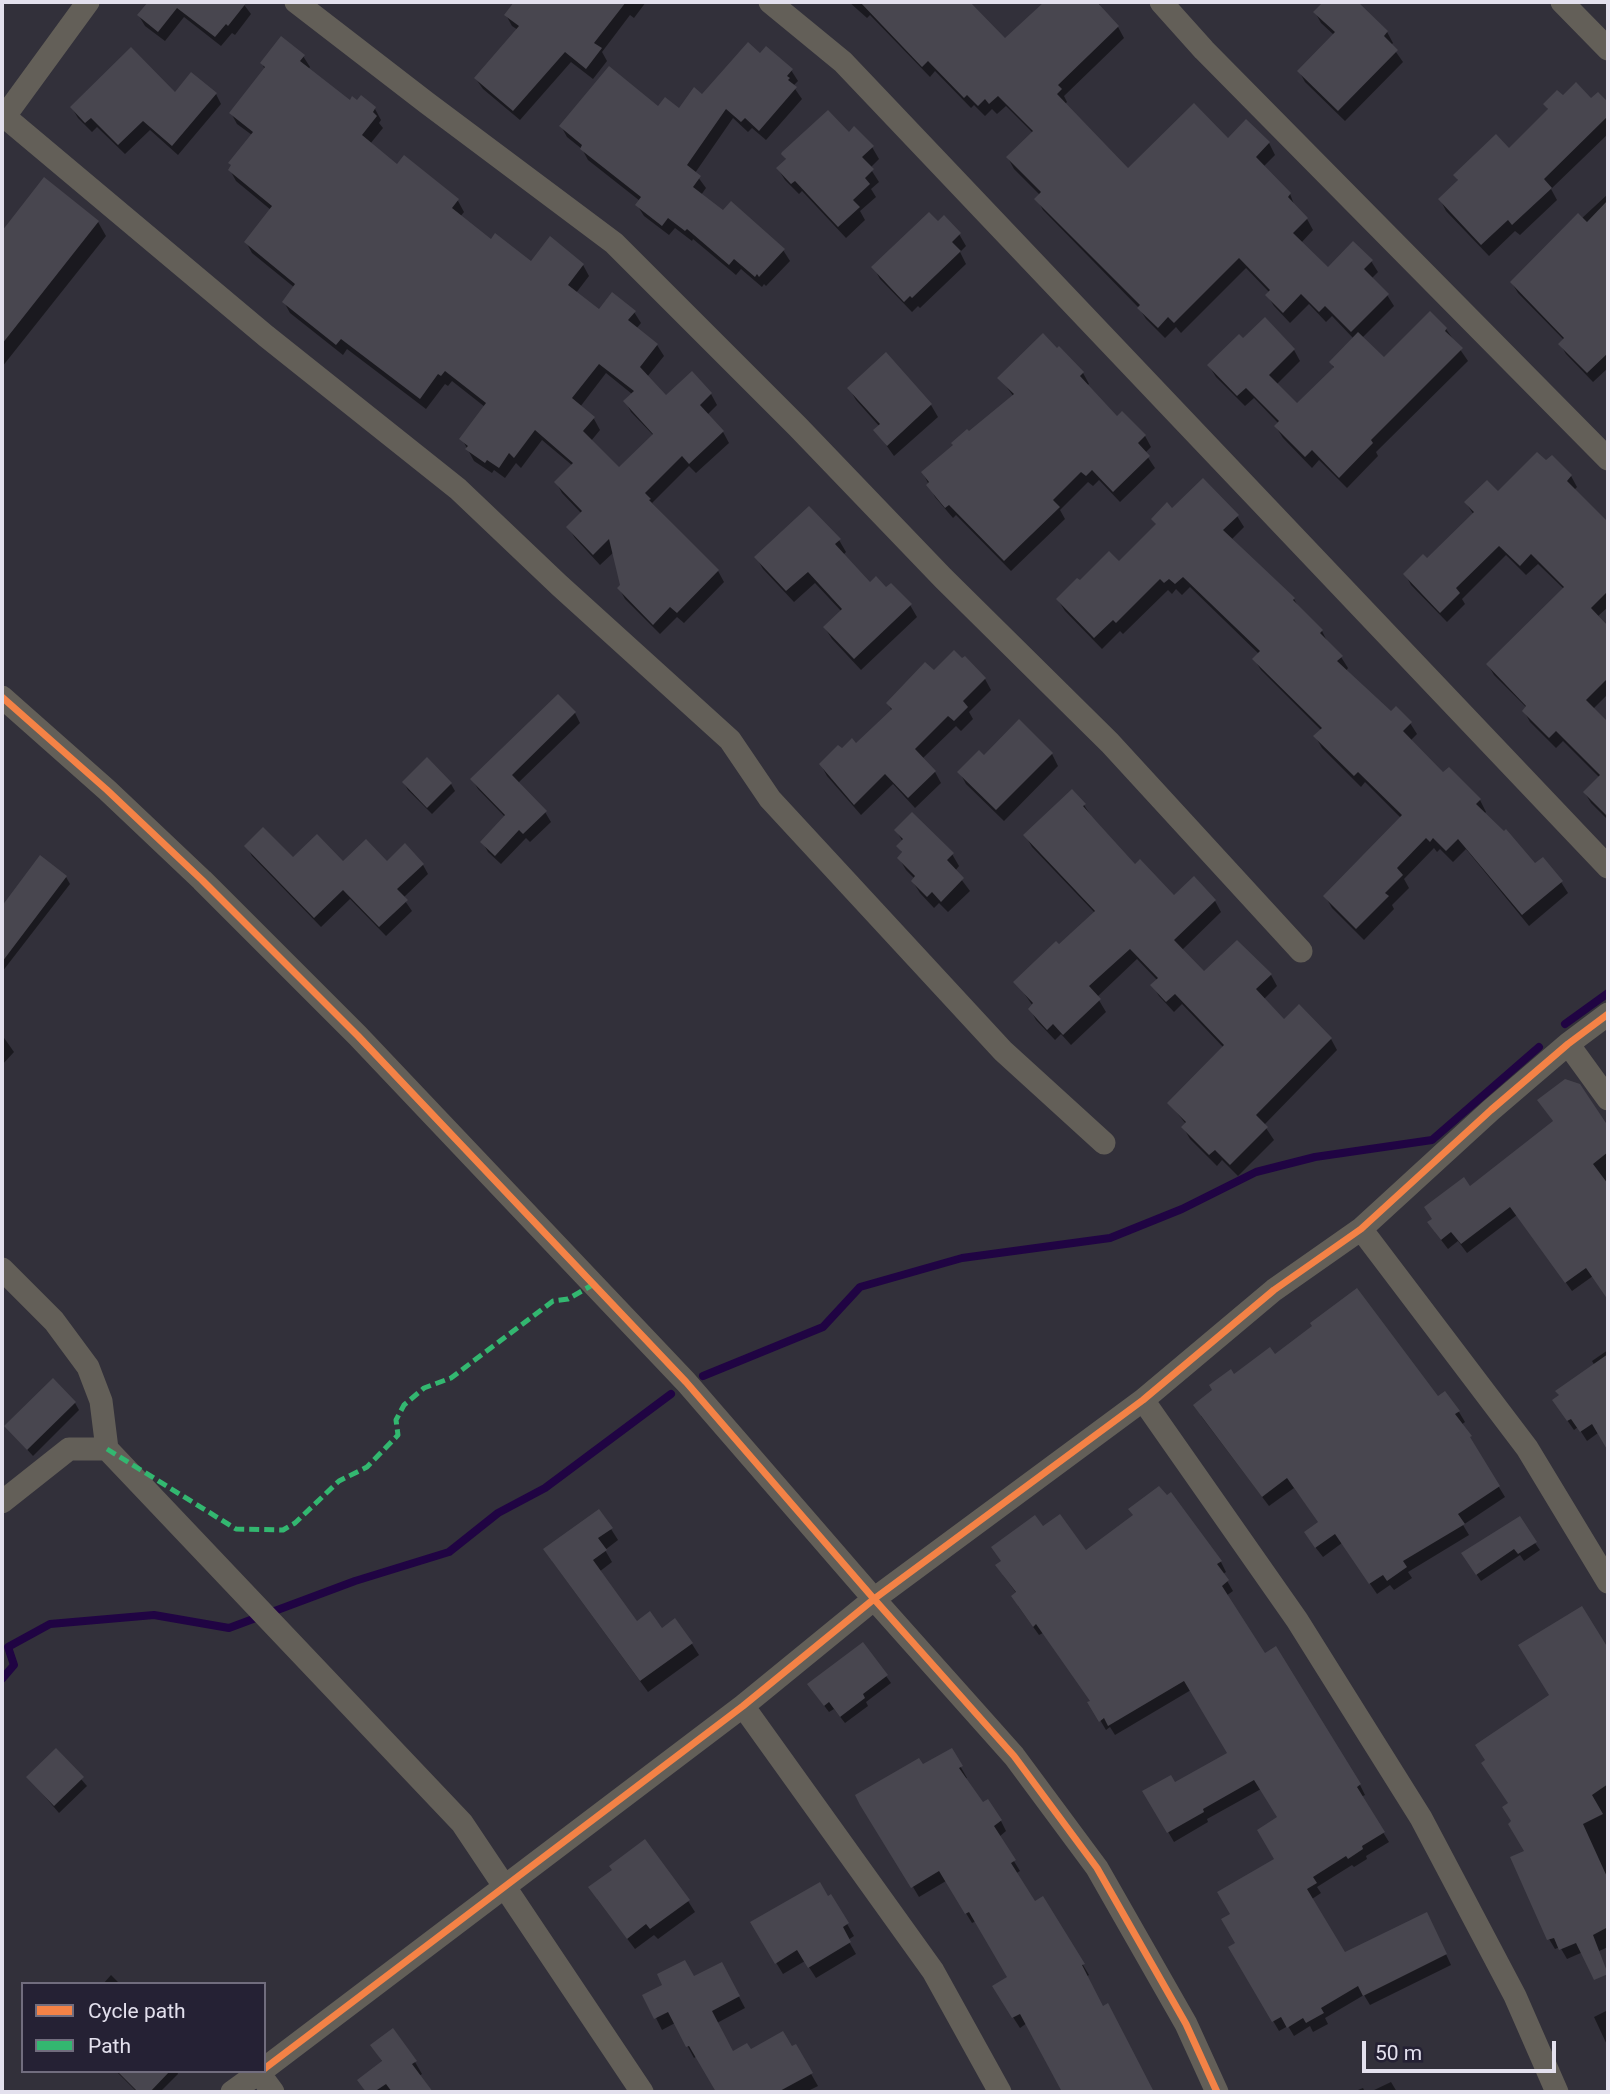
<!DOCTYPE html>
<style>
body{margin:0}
#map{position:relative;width:1610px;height:2094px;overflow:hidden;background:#32303a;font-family:Roboto,sans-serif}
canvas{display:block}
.frame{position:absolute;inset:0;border:4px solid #e3e0ed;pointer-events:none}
.legend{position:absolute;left:21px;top:1982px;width:245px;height:91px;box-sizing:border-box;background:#252134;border:2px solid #716d7e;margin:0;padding:9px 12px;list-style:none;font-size:21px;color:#e3e0ed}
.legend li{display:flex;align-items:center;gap:14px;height:35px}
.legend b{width:35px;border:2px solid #716d7e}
.scale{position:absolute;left:1362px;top:2041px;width:194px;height:32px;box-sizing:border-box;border:4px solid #e3e0ed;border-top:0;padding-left:9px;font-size:21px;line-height:24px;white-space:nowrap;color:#e3e0ed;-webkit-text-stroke:5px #252134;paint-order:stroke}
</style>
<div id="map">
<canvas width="1610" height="2094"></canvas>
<div class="frame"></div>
<ul class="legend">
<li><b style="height:9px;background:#f48246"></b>Cycle path</li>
<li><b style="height:9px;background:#33b770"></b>Path</li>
</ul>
<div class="scale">50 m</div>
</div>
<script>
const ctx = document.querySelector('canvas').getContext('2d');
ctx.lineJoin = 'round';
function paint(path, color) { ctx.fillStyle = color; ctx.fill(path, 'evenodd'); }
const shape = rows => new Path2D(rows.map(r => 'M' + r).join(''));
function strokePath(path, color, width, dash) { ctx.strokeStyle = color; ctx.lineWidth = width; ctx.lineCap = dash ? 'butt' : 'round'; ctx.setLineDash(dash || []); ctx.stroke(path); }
const shadow = shape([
 [150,2,242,2,251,14,235,35,232,33,221,46,184,17,165,41,145,26,139,16],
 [516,2,646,2,634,18,630,15,602,52,607,61,593,79,571,62,520,120,483,89,476,79,518,30,512,26,506,15],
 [849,2,896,2,905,10,916,9,923,2,967,2,1005,41,1046,2,1103,2,1098,6,1118,27,1124,38,1064,96,1067,102,1064,105,1128,171,1228,140,1269,143,1275,155,1263,167,1290,194,1295,207,1307,219,1313,230,1301,243,1328,269,1371,261,1378,272,1371,279,1387,295,1394,306,1362,338,1384,360,1446,329,1468,361,1376,452,1378,456,1347,488,1319,460,1312,468,1283,438,1276,427,1279,424,1254,398,1245,406,1216,377,1209,366,1243,341,1294,350,1300,361,1276,385,1297,405,1334,369,1331,362,1354,339,1332,316,1326,322,1309,304,1290,323,1274,306,1267,295,1270,293,1246,268,1181,333,1176,327,1165,338,1146,319,1139,308,1043,210,1037,199,1040,195,1014,169,1008,158,1033,133,1006,106,997,114,992,109,985,116,974,105,971,108,935,71,930,77,870,15,867,18],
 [1325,2,1345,2,1356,13,1387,32,1393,43,1391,45,1403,62,1345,121,1305,82,1299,71,1334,35,1321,23,1315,12],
 [761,55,791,70,798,81,793,86,802,99,766,140,752,128,748,132,733,118,695,173,706,188,701,195,723,213,783,250,790,261,766,286,764,284,762,287,741,269,736,275,693,239,692,241,675,228,669,235,644,216,637,205,640,201,588,160,582,149,567,137,561,126,658,108,679,111],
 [303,56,310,67,308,70,350,102,375,109,381,120,379,123,383,128,370,144,398,166,405,158,458,201,464,212,460,217,491,241,531,263,583,265,589,276,576,293,600,311,634,312,641,323,636,329,657,345,664,356,647,377,666,398,711,394,717,405,707,415,723,432,729,443,696,473,689,466,652,503,718,571,724,582,684,623,677,617,660,634,625,599,619,588,622,585,614,552,600,565,575,538,568,527,582,514,562,493,556,482,573,466,542,440,521,468,516,463,505,478,494,470,492,473,474,461,462,439,485,407,452,381,448,386,445,384,426,409,347,349,343,355,290,313,284,302,295,288,252,253,246,242,271,210,236,181,230,170,252,135,237,124,231,113,265,70,262,63],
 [606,373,632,394,625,401,631,412,654,436,619,470,591,441,600,430,594,419,580,407],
 [216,94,221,104,178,155,150,130,125,154,97,127,92,132,78,118,72,108,175,95],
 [1598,94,1608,104,1608,134,1551,189,1557,200,1520,235,1515,231,1489,256,1446,211,1440,199,1459,182,1455,175,1509,150,1549,111,1545,104,1591,101],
 [849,135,872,147,879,159,870,168,879,182,871,189,876,197,860,211,865,220,846,238,802,191,799,194,785,180,778,169,787,161,783,154],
 [45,180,98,222,106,236,2,367,2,234],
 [1608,194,1608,368,1593,382,1566,354,1560,344,1564,340,1518,293,1512,283],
 [938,224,959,234,966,246,960,252,966,264,920,308,918,306,912,312,880,279,874,268],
 [886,355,931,405,938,417,894,456,876,431,880,427,856,400,849,388],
 [1083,373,1089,384,1087,386,1117,418,1145,436,1151,447,1145,453,1155,468,1120,502,1099,480,1093,486,1088,482,1060,510,1065,519,1011,571,956,515,953,518,935,497,923,473,1014,397,1000,378],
 [1552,458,1571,476,1577,487,1574,490,1604,520,1608,521,1608,607,1597,617,1608,629,1608,694,1593,709,1608,724,1608,820,1591,803,1585,793,1600,778,1563,741,1556,748,1530,722,1524,711,1527,708,1494,675,1488,665,1564,589,1538,564,1526,575,1506,555,1462,599,1465,604,1447,622,1411,585,1405,574,1427,561,1474,515,1466,503,1498,493],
 [1172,510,1237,516,1244,527,1231,540,1294,599,1300,610,1322,631,1328,643,1341,657,1348,668,1346,671,1391,713,1410,723,1417,734,1410,741,1443,774,1480,800,1486,812,1484,814,1535,866,1561,882,1568,893,1529,926,1466,849,1453,862,1440,849,1437,852,1434,848,1404,879,1409,888,1392,905,1394,909,1364,940,1332,908,1325,896,1401,818,1365,782,1361,787,1322,748,1315,736,1321,730,1261,670,1254,659,1259,654,1190,587,1182,595,1176,589,1172,594,1168,590,1123,634,1120,631,1102,649,1065,611,1058,600,1080,583,1119,563,1157,525,1153,519],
 [839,540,846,552,843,555,870,585,886,590,910,605,917,617,861,670,832,639,825,628,842,612,815,583,794,602,763,569,756,557],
 [934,673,985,679,991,690,969,712,973,719,961,731,956,726,922,759,935,772,941,783,915,808,893,784,861,815,827,776,821,765,841,751,856,745,892,711,888,704],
 [558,696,575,713,580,723,518,783,545,812,551,822,530,842,526,838,501,864,488,852,483,843,506,818,478,789,472,779],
 [1052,754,1058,766,1004,821,966,784,960,773,984,757],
 [404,783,451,784,455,791,432,814,408,790],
 [1084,805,1091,816,1135,866,1174,898,1215,901,1221,912,1182,950,1204,974,1271,975,1277,986,1263,1000,1284,1022,1331,1039,1337,1050,1264,1125,1274,1140,1238,1176,1222,1160,1217,1166,1190,1139,1183,1127,1186,1124,1169,1103,1224,1048,1182,1004,1174,1012,1159,996,1152,985,1157,980,1137,959,1097,997,1106,1012,1071,1045,1061,1034,1055,1040,1036,1020,1030,1009,1033,1006,1016,982,1095,913,1032,847,1025,835],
 [896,830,952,854,959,866,955,871,970,891,948,912,939,903,934,908,920,893,913,882,915,879,906,870,899,858,903,854,898,846,903,842],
 [247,847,293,860,343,864,423,865,428,874,403,898,412,911,386,936,350,899,321,927,252,856],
 [41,857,66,877,70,884,2,972,2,907],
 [2,1035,14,1052,2,1065],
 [1579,1086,1608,1127,1608,1299,1593,1276,1572,1291,1517,1215,1467,1253,1458,1241,1448,1249,1435,1232,1470,1188,1554,1122,1539,1101],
 [1608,1350,1608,1449,1598,1433,1587,1441,1578,1427,1574,1430,1560,1410,1595,1366,1592,1361],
 [1275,1356,1438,1398,1459,1412,1465,1422,1461,1425,1505,1497,1463,1525,1469,1535,1408,1572,1412,1578,1394,1590,1390,1585,1377,1594,1342,1543,1323,1557,1312,1543,1320,1523,1294,1488,1269,1506,1201,1416,1234,1377],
 [75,1403,79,1410,33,1456,6,1426],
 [1170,1495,1221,1562,1226,1572,1223,1574,1233,1591,1226,1596,1264,1656,1276,1649,1360,1785,1365,1795,1361,1797,1389,1842,1366,1856,1367,1859,1354,1867,1352,1865,1317,1887,1321,1893,1312,1899,1344,1954,1432,1924,1451,1965,1370,2005,1364,1995,1325,2018,1328,2024,1313,2032,1310,2026,1294,2036,1288,2026,1279,2031,1230,1948,1237,1943,1232,1915,1276,1859,1279,1818,1261,1789,1207,1819,1208,1822,1174,1842,1145,1792,1174,1784,1229,1753,1191,1690,1115,1735,1110,1727,1106,1730,1090,1703,1092,1702,1043,1633,1039,1635,1018,1606,1017,1594,1003,1575,1043,1529,1086,1553],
 [611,1529,618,1540,605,1550,612,1562,599,1572,636,1623,661,1630,692,1644,699,1655,648,1692,552,1561],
 [1535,1543,1540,1550,1524,1561,1520,1555,1481,1581,1467,1560],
 [1581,1608,1608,1652,1608,1874,1605,1875,1608,1883,1608,1947,1586,1957,1583,1952,1567,1959,1560,1947,1555,1949,1549,1939,1526,1852,1513,1822,1510,1804],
 [886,1676,891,1683,866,1702,868,1706,845,1723,834,1709,829,1712,813,1691],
 [56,1750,87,1786,59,1813,28,1777],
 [951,1750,967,1778,965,1779,983,1805,1001,1821,1006,1831,999,1837,1020,1871,1015,1874,1034,1903,1043,1898,1089,1975,1086,1977,1103,2008,1114,2016,1153,2092,1060,2092,1063,2090,1027,2023,1020,2028,1000,1997,1010,1978,976,1921,972,1923,946,1881,919,1897,858,1795,922,1766],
 [831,1896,854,1936,848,1940,856,1954,816,1978,805,1961,783,1974,752,1923],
 [597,1899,688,1901,695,1912,658,1939,654,1935,635,1949],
 [111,1975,120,1984,103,1984],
 [728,1976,745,2008,717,2023,733,2053,795,2046,818,2086,806,2092,718,2092,697,2056,694,2058,675,2023,662,2030,656,2018,694,1979],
 [1608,2010,1608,2047,1594,2017],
 [392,2031,415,2062,422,2074,419,2076,431,2092,366,2092,359,2080,383,2063,372,2045],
 [116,2071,177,2071,178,2074,160,2092,137,2092],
 [1391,2082,1397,2092,1370,2092],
 [1363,2088,1365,2092,1353,2092]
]);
const stream = shape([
 [1565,1024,1608,993],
 [703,1376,823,1327,860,1287,962,1258,1110,1238,1182,1209,1256,1172,1315,1157,1432,1140,1539,1047],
 [2,1679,14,1665,8,1647,50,1624,154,1615,229,1628,355,1581,449,1552,498,1513,545,1488,671,1394]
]);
const building = shape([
 [148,2,247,2,228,26,226,24,215,37,177,8,158,32,137,15],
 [514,2,626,2,594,43,602,48,586,69,565,52,513,111,474,78,519,26,504,15],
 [860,2,970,2,1005,38,1044,2,1097,2,1119,26,1058,85,1062,89,1057,94,1128,168,1194,103,1228,138,1246,119,1270,142,1256,157,1291,193,1288,197,1308,218,1293,233,1328,267,1353,241,1373,260,1364,269,1389,294,1351,332,1325,306,1319,312,1301,294,1283,313,1265,295,1270,290,1239,258,1174,323,1168,317,1158,328,1137,308,1140,305,1034,199,1041,192,1006,157,1033,131,998,96,989,104,985,99,978,106,967,95,964,98,928,61,922,67],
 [1323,2,1358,2,1388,31,1384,36,1398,50,1338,111,1297,71,1335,32,1313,12],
 [281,36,305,55,300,61,350,100,352,96,357,100,361,95,376,107,373,112,377,116,362,135,397,164,404,155,459,199,452,208,491,239,495,233,531,261,550,236,584,264,568,285,599,309,612,292,636,311,628,320,658,344,640,367,666,395,692,371,712,393,700,405,724,431,689,464,682,456,645,493,651,499,649,500,719,570,677,613,670,607,653,625,617,588,620,585,609,539,593,555,566,527,582,511,554,482,573,463,535,430,514,458,509,453,499,468,487,460,485,463,465,449,468,446,459,439,486,403,445,371,441,376,438,374,420,399,341,339,336,345,282,302,295,284,244,242,272,206,228,170,231,165,228,163,253,132,229,113,265,67,260,63],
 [599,364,634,391,623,401,653,434,619,467,583,431,595,417,572,398],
 [748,42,760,53,766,46,793,69,787,76,790,78,788,80,797,87,759,131,745,118,741,122,726,109,687,165,701,176,693,187,723,210,731,201,785,249,759,277,757,274,755,277,734,259,729,265,687,229,685,231,668,218,662,226,635,205,641,197,580,149,582,145,559,126,609,66,658,106,665,97,679,108,694,87,702,94],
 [131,47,175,92,191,72,217,93,172,146,143,121,118,145,91,118,85,123,70,107],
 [1576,82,1591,98,1598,92,1608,102,1608,116,1544,179,1552,188,1512,225,1508,220,1481,245,1438,199,1458,180,1453,175,1496,134,1509,148,1548,109,1543,104,1557,90,1563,95],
 [828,110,849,132,854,126,874,146,862,157,874,169,865,178,870,184,853,200,860,207,838,227,795,181,791,184,776,168,786,159,781,154,782,152],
 [44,177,99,221,2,344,2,231],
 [1608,200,1608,353,1587,373,1558,344,1564,338,1510,282,1578,213,1587,222],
 [929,212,938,221,944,215,961,233,952,242,961,251,912,298,910,296,904,302,871,267],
 [1430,311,1447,328,1445,331,1463,348,1371,440,1373,443,1339,478,1312,450,1305,457,1274,426,1279,421,1246,388,1237,396,1207,365,1239,334,1243,338,1265,317,1295,349,1269,375,1297,403,1334,367,1329,362,1358,332,1384,357],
 [1043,333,1057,348,1059,346,1084,372,1080,376,1117,416,1122,411,1146,435,1138,443,1150,456,1113,492,1092,470,1086,476,1081,472,1053,500,1060,507,1004,561,949,505,945,508,926,485,929,482,921,472,953,445,951,443,967,429,969,431,1014,394,997,378],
 [886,352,932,404,887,446,873,430,880,424,847,388],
 [1537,452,1546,460,1552,455,1572,475,1567,481,1608,522,1608,591,1591,608,1608,626,1608,678,1586,700,1608,722,1608,817,1583,792,1600,775,1556,731,1549,738,1522,711,1526,706,1486,664,1564,587,1531,554,1520,566,1499,546,1456,588,1460,593,1440,613,1403,574,1423,554,1427,558,1474,512,1464,502,1487,480,1498,491],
 [1203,478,1239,515,1223,530,1295,598,1293,600,1323,630,1320,633,1343,656,1337,661,1391,711,1396,706,1412,722,1403,731,1443,772,1449,767,1481,799,1476,804,1504,831,1506,829,1535,863,1543,857,1563,881,1522,915,1458,839,1446,851,1433,838,1430,842,1426,838,1397,868,1403,875,1385,893,1389,896,1356,929,1323,896,1402,815,1358,772,1354,776,1313,736,1322,728,1252,659,1260,651,1183,577,1175,584,1169,579,1164,583,1160,579,1116,623,1113,620,1094,638,1056,599,1077,578,1080,580,1109,551,1119,561,1156,524,1151,519,1167,502,1172,508],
 [809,506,841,539,835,544,870,582,876,576,886,587,891,583,912,604,854,659,823,627,842,609,808,572,786,591,754,557],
 [954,650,962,658,965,656,986,678,963,701,968,707,954,721,948,716,915,749,936,771,908,798,885,774,854,805,819,764,838,745,842,748,852,738,856,743,892,709,886,703,925,662,934,670],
 [558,694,576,712,512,775,547,811,523,834,519,830,495,856,480,842,505,815,470,779],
 [1019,719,1053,753,996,810,957,772,979,750,984,755],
 [427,757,452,783,427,808,402,782],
 [1072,789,1086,804,1083,806,1096,821,1135,864,1140,859,1174,895,1194,876,1216,900,1174,940,1204,971,1237,940,1272,974,1256,989,1284,1019,1299,1004,1332,1038,1256,1115,1268,1127,1230,1165,1215,1150,1209,1155,1181,1127,1186,1122,1167,1103,1224,1045,1175,994,1166,1002,1150,985,1158,978,1130,949,1089,986,1101,999,1063,1035,1053,1024,1047,1030,1028,1009,1033,1003,1013,982,1056,941,1059,944,1095,911,1023,835],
 [912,812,954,853,947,860,964,878,941,902,932,892,927,897,911,881,915,876,897,858,902,852,896,846,903,839,894,830],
 [263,827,293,857,317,834,343,861,366,839,387,861,405,843,424,864,397,889,408,900,379,927,343,890,314,918,244,846],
 [40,855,67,876,2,962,2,906],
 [1565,1079,1580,1084,1608,1126,1608,1152,1593,1164,1608,1184,1608,1300,1586,1268,1565,1283,1510,1207,1461,1244,1451,1232,1441,1240,1427,1222,1432,1219,1424,1207,1464,1177,1470,1186,1553,1121,1537,1100],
 [1357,1288,1438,1396,1445,1391,1460,1411,1455,1414,1472,1436,1470,1437,1500,1486,1458,1514,1465,1524,1403,1561,1407,1567,1387,1581,1383,1575,1369,1584,1335,1534,1315,1548,1304,1532,1318,1522,1287,1478,1262,1497,1193,1405,1212,1390,1209,1385,1231,1369,1234,1374,1270,1347,1275,1354,1312,1326,1310,1323],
 [1608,1354,1608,1451,1592,1424,1580,1432,1571,1419,1567,1421,1552,1400,1559,1395,1555,1391],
 [53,1378,76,1402,27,1450,4,1426],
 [1159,1486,1167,1495,1171,1492,1222,1561,1217,1564,1229,1580,1222,1586,1265,1653,1276,1646,1361,1784,1357,1787,1385,1832,1362,1846,1363,1849,1348,1859,1346,1856,1313,1877,1317,1883,1307,1889,1345,1952,1427,1912,1447,1954,1363,1996,1358,1986,1321,2008,1324,2013,1306,2023,1303,2018,1287,2028,1281,2017,1272,2022,1228,1947,1235,1943,1221,1919,1230,1914,1217,1892,1274,1859,1257,1830,1277,1817,1254,1780,1203,1809,1204,1812,1167,1833,1142,1791,1171,1775,1175,1782,1227,1753,1184,1681,1108,1726,1104,1718,1099,1722,1087,1702,1090,1701,1036,1624,1033,1627,1011,1596,1016,1592,995,1565,1001,1561,991,1547,1035,1515,1043,1526,1060,1514,1086,1550,1133,1515,1128,1509],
 [599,1509,613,1528,598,1538,607,1550,593,1560,637,1621,650,1611,662,1628,675,1618,693,1643,640,1681,543,1549],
 [1520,1516,1537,1542,1518,1554,1514,1549,1476,1575,1461,1553],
 [1582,1606,1608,1648,1608,1784,1592,1795,1603,1814,1583,1824,1608,1879,1608,1927,1593,1935,1608,1974,1594,1980,1576,1943,1559,1950,1554,1938,1547,1940,1510,1857,1524,1851,1508,1824,1511,1821,1502,1807,1508,1803,1481,1763,1485,1760,1475,1745,1549,1695,1518,1645],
 [863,1642,888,1675,863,1694,865,1698,840,1717,829,1702,824,1706,807,1684],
 [56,1748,84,1777,54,1806,26,1777],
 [952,1748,963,1766,959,1768,983,1802,988,1799,1002,1820,994,1826,1016,1860,1011,1863,1035,1901,1043,1896,1085,1964,1082,1965,1103,2006,1108,2003,1154,2092,1062,2092,1020,2014,1012,2018,992,1986,1007,1977,969,1912,965,1914,939,1871,911,1888,860,1805,855,1795,919,1758,923,1764],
 [645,1839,690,1900,650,1929,646,1924,627,1939,588,1887,612,1870,609,1866],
 [820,1882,828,1896,831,1894,849,1923,843,1927,851,1942,808,1968,797,1950,775,1964,750,1922],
 [685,1960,694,1976,722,1962,740,1996,712,2011,733,2051,747,2043,751,2049,783,2031,792,2046,796,2044,813,2073,778,2092,716,2092,689,2046,686,2047,668,2012,654,2019,642,1995,662,1985,657,1974],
 [393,2028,417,2061,412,2064,433,2092,392,2092,386,2084,374,2092,366,2092,357,2080,382,2061,370,2045],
 [117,2071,170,2071,150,2092,138,2092]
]);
const minor = shape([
 [296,2,427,103,614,243,798,427,943,578,1110,743,1301,951],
 [770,2,843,62,1608,867],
 [1161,2,1204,50,1608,459],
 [1562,2,1608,49],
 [4,116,266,336,458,489,559,585,730,740,770,799,1003,1051,1104,1143],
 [2,120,88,2],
 [2,697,107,790,202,880,358,1036,686,1382,874,1599,1014,1756,1097,1868,1186,2024,1217,2092],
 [1568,1044,1608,1099],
 [1361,1229,1527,1448,1608,1582],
 [2,1269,54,1321,88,1367,101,1401,107,1449,69,1449,2,1502],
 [1143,1400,1297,1620,1421,1818,1515,1996,1557,2092],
 [107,1449,462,1823,642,2092],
 [743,1706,933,1971,1000,2092],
 [264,2069,743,1706,874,1599,1143,1400,1274,1290,1361,1229,1491,1110,1568,1044,1608,1014],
 [259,2073,273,2092],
 [232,2092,261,2071]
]);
const quiet = shape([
 [107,1449,236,1529,283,1530,295,1523,339,1481,367,1467,398,1435,396,1420,404,1405,424,1388,451,1378,553,1301,568,1299,594,1284]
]);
const cycleway = shape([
 [2,697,107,790,202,880,358,1036,686,1382,874,1599,1014,1756,1097,1868,1186,2024,1217,2092],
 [264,2069,743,1706,874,1599,1143,1400,1274,1290,1361,1229,1491,1110,1568,1044,1608,1014]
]);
paint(shadow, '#0007');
strokePath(stream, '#200443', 8);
paint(building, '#48464f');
strokePath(minor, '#635f58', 23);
strokePath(quiet, '#33b770', 5, [10, 5]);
strokePath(cycleway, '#f48246', 7);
</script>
